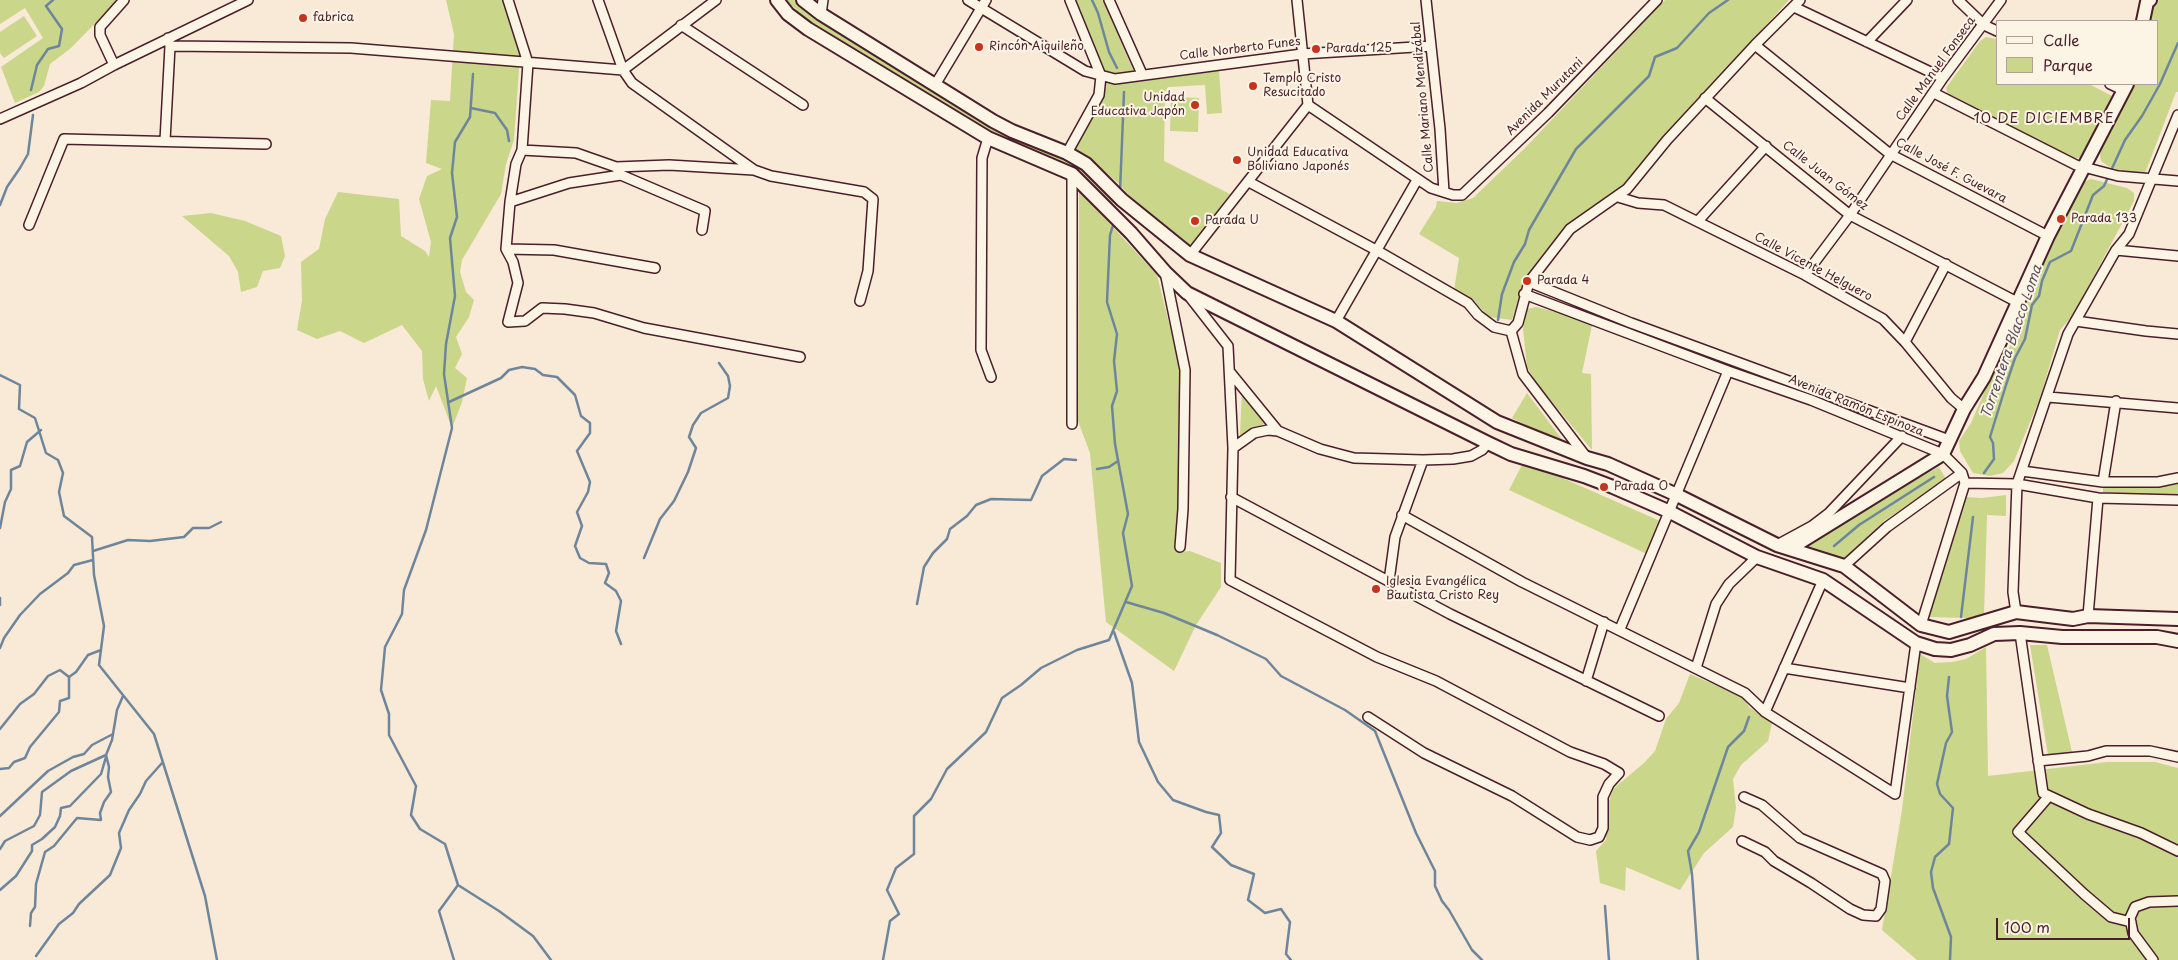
<!DOCTYPE html>
<meta charset="utf-8">
<style>
body{margin:0}
#map{position:relative;width:2178px;height:960px;overflow:hidden;background:#f9e9d7;font-family:"Playpen Sans",sans-serif}
canvas{display:block}
.legend{position:absolute;left:1996px;top:20px;width:162px;height:65px;box-sizing:border-box;background:#fcf5e5;border:1px solid #b59f9b;margin:0;padding:6px 9px;list-style:none;font-size:15px;color:#4a1f2b}
.legend li{display:flex;align-items:center;gap:10px;height:25px}
.legend b{width:25px;border:1px solid #b59f9b}
.scale{position:absolute;left:1996px;top:918px;width:134px;height:22px;box-sizing:border-box;border:2px solid #4a1f2b;border-top:0;padding-left:6px;font-size:15px;line-height:18px;white-space:nowrap;color:#4a1f2b;-webkit-text-stroke:4px #fcf5e5;paint-order:stroke}
</style>
<div id="map">
<canvas width="2178" height="960"></canvas>
<ul class="legend">
<li><b style="height:6px;background:#fcf5e5"></b>Calle</li>
<li><b style="height:14px;background:#cad68a"></b>Parque</li>
</ul>
<div class="scale">100 m</div>
</div>
<script>
const ctx = document.querySelector('canvas').getContext('2d');
ctx.lineJoin = 'round';
function paint(path, color) { ctx.fillStyle = color; ctx.fill(path, 'evenodd'); }
const shape = rows => new Path2D(rows.map(r => 'M' + r).join(''));
function strokePath(path, color, width, dash) { ctx.strokeStyle = color; ctx.lineWidth = width; ctx.lineCap = dash ? 'butt' : 'round'; ctx.setLineDash(dash || []); ctx.stroke(path); }
function label(font, color, halo, rows, align = 'center') {
  ctx.font = font + ' "Playpen Sans",sans-serif'; ctx.lineWidth = 4; ctx.setLineDash([]); ctx.textBaseline = 'middle'; ctx.strokeStyle = halo; ctx.fillStyle = color; for (const [text, x, y, turn = 0] of rows) {
    ctx.save(); ctx.translate(x, y); ctx.rotate((+turn || 0) * Math.PI / 180); ctx.textAlign = isNaN(turn) ? turn : align; if (halo) ctx.strokeText(text, 0, 0); ctx.fillText(text, 0, 0); ctx.restore();
  }
}
const green = shape([
 [0,0,118,0,71,48,50,64,44,86,39,92,15,103,1,67,43,38,25,8,0,24],
 [446,0,503,0,520,55,514,140,506,164,501,194,462,260,460,272,466,292,474,300,469,317,456,337,462,354,455,368,467,378,462,402,452,428,436,386,429,401,423,379,422,351,402,325,364,343,340,331,317,339,297,330,302,301,301,262,319,249,325,219,338,192,399,199,401,236,425,251,429,257,431,242,419,199,427,176,442,169,426,163,431,100,450,101,454,34],
 [786,0,794,0,807,11,984,123,1002,133,1077,164,1114,199,1112,206,1082,176,996,136,975,124,805,18],
 [1075,0,1103,0,1134,72,1127,75,1103,71],
 [1665,0,1789,0,1660,142,1625,185,1568,224,1536,263,1521,291,1512,320,1489,317,1474,301,1454,291,1459,258,1419,234,1436,207,1437,201,1457,203,1473,198,1526,147],
 [2159,0,2178,0,2178,92,2176,92,2144,176,2126,173,2108,166,2101,161,2100,154,2102,145,2133,84,2157,84,2157,21,2147,21,2152,7],
 [24,16,37,36,4,58,0,53,0,32],
 [1986,37,1997,39,1997,84,2089,84,2112,96,2084,154,2080,158,2072,158,1948,95,1946,88,1980,41],
 [1219,71,1222,113,1207,114,1205,85,1168,87,1165,92,1164,161,1230,194,1194,244,1186,247,1155,224,1118,183,1088,157,1073,149,1103,97,1105,83,1120,84],
 [1171,97,1199,98,1198,132,1170,131],
 [2091,179,2127,188,2134,193,2134,201,2073,315,2060,330,2040,398,2014,461,2003,473,1990,476,1973,473,1960,451,1959,441,1971,423,1989,381,2009,348,2026,300,2083,182],
 [1079,190,1157,275,1181,371,1177,552,1190,551,1221,563,1221,587,1196,625,1174,671,1106,622,1090,453,1078,421],
 [211,213,245,221,281,236,285,256,280,268,263,271,257,287,241,292,238,272,229,256,182,216],
 [1536,307,1579,318,1592,325,1582,373,1591,374,1592,450,1537,384,1527,367,1523,329,1527,309],
 [1242,389,1266,423,1240,435],
 [1527,393,1567,446,1512,418],
 [1523,463,1533,465,1660,521,1647,554,1509,490],
 [1939,467,1946,479,1884,521,1841,561,1802,550,1904,486],
 [2178,483,2178,494,2173,495,2103,492,2103,488,2158,487],
 [2006,495,2006,516,1987,515,1984,614,1970,618,1929,617,1963,497,1982,498],
 [2030,645,2047,645,2072,752,2048,755],
 [1986,647,1988,776,2107,762,2155,762,2178,768,2178,960,1917,960,1882,930,1902,810,1920,654,1935,663,1952,662,1966,659],
 [1690,674,1743,697,1749,707,1772,723,1768,741,1741,765,1733,779,1736,808,1733,827,1704,853,1680,890,1626,867,1625,891,1600,883,1596,851,1606,840,1608,804,1613,789,1644,763,1655,751,1666,719,1679,703]
]);
const stream = shape([
 [1092,0,1098,13,1109,52,1117,68],
 [473,74,470,117,455,142,452,173,457,217,450,238,455,296,446,344,444,374,452,428,426,530,404,590,402,614,385,647,381,690,389,714,389,735,416,786,411,815,420,829,445,844,458,885,499,911,533,936,551,960],
 [31,90,37,65,48,49,59,46,62,29,46,6,53,0],
 [471,108,495,113,507,130,509,141],
 [1120,192,1124,92],
 [0,205,7,187,20,168,28,154,33,115],
 [1498,320,1502,294,1514,262,1525,244,1529,230,1576,149,1649,76,1655,57,1677,48,1709,13,1728,0],
 [0,375,20,385,19,409,35,418,46,453,58,460,63,473,59,492,64,516,92,537,94,575,104,626,99,665,154,734,205,896,217,960],
 [449,402,501,378,509,370,522,367,535,369,543,375,557,377,575,395,581,416,590,423,590,433,577,451,590,482,588,492,577,512,582,526,575,546,580,558,589,563,606,564,609,573,605,583,616,591,621,601,616,631,621,644],
 [1097,469,1109,467,1118,461],
 [1984,473,1994,459,1993,443,1990,437,2006,385,2015,358,2025,339,2032,305,2039,296,2042,281,2050,262,2071,251,2093,195,2104,186,2125,140,2142,116,2160,84,2178,43],
 [0,528,5,502,11,489,11,470,20,466,27,442,41,430],
 [1834,546,1859,525,1934,477],
 [93,551,128,540,150,541,184,537,193,528,209,528,221,522],
 [644,558,660,519,674,501,688,472,696,448,689,437,693,425,701,413,728,398,730,386,728,376,719,363],
 [0,598,0,605],
 [1126,602,1164,613,1217,635,1266,659,1281,676,1345,710,1375,731,1416,833,1435,871,1435,886,1442,901,1449,910,1472,950,1482,960],
 [917,604,924,567,933,553,947,539,950,529,967,516,976,505,991,499,1031,500,1042,476,1064,459,1076,460],
 [1961,617,1973,517],
 [1114,632,1132,683,1139,742,1158,782,1173,800,1206,812,1219,815,1221,833,1212,847,1231,865,1254,874,1248,900,1265,913,1281,909,1290,922,1286,954,1291,960],
 [0,648,4,638,20,615,40,594,68,573,74,565,93,560],
 [1949,677,1947,696,1952,732,1946,743,1937,784,1940,794,1953,808,1949,844,1935,857,1931,872,1933,888,1951,937,1950,960],
 [0,729,20,704,34,694,48,676,60,670,69,677],
 [0,769,9,768,14,762,25,758,30,747,59,712,60,701,69,698,69,677,76,672,88,655,101,650],
 [0,816,48,771,73,757,84,754,92,745,113,734],
 [0,849,5,841,34,826,40,815,42,792,71,771,106,755,112,740,117,710,123,696],
 [0,890,16,876,32,851,32,845,42,839,55,827,60,816,61,808,70,806,101,774,106,757],
 [1605,906,1609,960],
 [30,926,31,913,35,907,36,884,45,852,54,846,77,818,101,820,100,813,104,802,111,792,108,777,109,767,106,755],
 [36,956,59,924,73,913,79,904,110,875,121,848,119,833,129,810,140,794,146,781,162,763],
 [454,960,439,911,458,885],
 [883,960,890,921,899,914,887,890,896,868,914,854,914,816,931,799,947,769,986,732,1002,698,1021,685,1041,668,1077,650,1109,640,1132,586,1123,533,1128,514,1115,444,1112,406,1117,391,1114,361,1117,334,1107,302,1110,235,1114,222],
 [1698,960,1692,874,1688,851,1699,832,1728,747,1744,731,1749,717]
]);
const street = shape([
 [508,0,528,63,522,150,516,164,510,202,506,249,513,262,518,283,508,322,525,321,542,308,565,309,594,313,644,328,800,357],
 [598,0,623,70,632,83,754,170],
 [968,0,1085,71,1115,79,1302,54,1431,46],
 [1109,0,1142,74],
 [1297,0,1308,105],
 [1426,0,1440,129,1444,192],
 [1958,0,1984,25,1997,31],
 [1794,7,1943,78],
 [821,14,823,0],
 [681,25,803,105],
 [168,38,170,46,351,48,623,70,716,0],
 [1867,42,1907,0],
 [1755,45,1890,154,2048,236],
 [114,65,100,35,100,27,124,0],
 [2110,84,2123,90],
 [935,85,986,0],
 [1934,93,2076,165,2118,176,2178,181],
 [1705,98,1850,215,2017,302],
 [1308,105,1431,188,1453,195,1462,195,1548,113,1657,0],
 [0,119,81,83,114,65,248,0],
 [988,138,982,158,981,350,991,377],
 [165,141,170,46],
 [522,150,576,153,616,167,669,165,754,170,771,176,864,192,873,199,868,271,860,301],
 [1067,153,1099,95,1101,76,1070,0],
 [616,167,621,175,705,211,702,230],
 [1072,174,1072,424],
 [1249,182,1376,250,1468,303,1478,315,1494,327,1511,331,1518,323,1529,282,1570,229,1627,189,1667,140,1755,45,1800,0],
 [1618,197,1638,203,1664,205,1805,275,1883,319,1905,342,1951,398,1964,409],
 [510,202,569,183,621,175],
 [1698,221,1766,146],
 [29,225,64,139,266,144],
 [506,249,554,250,655,268],
 [2116,250,2178,256],
 [1190,255,1308,105],
 [1165,272,1185,370,1183,509,1180,547],
 [1805,275,1850,215,1943,78,2001,0],
 [1529,282,1631,323,1949,440],
 [1524,294,1728,371,1811,400,1943,454,1962,473,1965,483,2017,484,2098,498,2178,500],
 [1189,296,1228,346,1233,448,1230,580,1377,657,1436,681,1570,752,1604,764,1619,773,1609,784,1603,797,1603,828,1599,837,1590,840,1577,837,1512,796,1424,753,1368,717],
 [1336,321,1417,180],
 [2076,321,2146,331,2178,334],
 [1511,331,1523,374,1587,458],
 [1905,342,1946,264],
 [1230,372,1278,431],
 [2048,397,2178,408],
 [1233,448,1254,433,1268,430,1278,431,1320,449,1354,458,1423,460,1453,459,1471,456,1482,450,1488,443],
 [2022,471,2103,482,2158,482,2178,478],
 [2103,482,2116,401],
 [1231,497,1450,614,1659,716],
 [1402,515,1522,582,1745,693,1765,712,1895,794,1916,643],
 [1777,545,1812,526,1829,513,1902,436],
 [1844,566,1887,527,1962,473],
 [1389,581,1395,537,1423,460],
 [2016,612,2013,592,2017,484,2068,334,2116,250,2129,234,2178,115],
 [2088,616,2098,498],
 [1921,625,1965,483],
 [1620,629,1728,371],
 [2020,633,2043,793,2088,814,2141,833,2178,851],
 [1696,668,1716,604,1729,584,1757,557],
 [1784,668,1910,688],
 [1586,681,1604,622],
 [1765,712,1823,580],
 [2038,761,2088,756,2106,751,2150,751,2178,757],
 [2049,796,2018,832,2084,894,2111,917,2131,922],
 [1742,841,1765,852,1774,861,1811,883,1850,909,1863,915,1876,916,1881,909,1885,881,1882,874,1800,838,1762,805,1744,797],
 [2153,960,2133,933,2130,918,2135,907,2149,902,2178,901]
]);
const secondary = shape([
 [777,0,788,14,808,29,988,138,1072,174,1131,233,1165,272,1187,293,1488,443,1511,454,1584,476,1613,487,1668,511,1757,557,1823,580,1916,643,1935,649,1951,650,1970,645,1994,634,2020,633,2062,637,2157,637,2178,641],
 [803,0,821,14,993,121,1012,131,1067,153,1086,164,1122,200,1190,255,1336,321,1497,422,1587,458,1608,464,1677,495,1777,545,1844,566,1921,625,1949,632,2016,612,2073,619,2088,616,2178,619],
 [2143,21,2147,2,2150,0],
 [1791,548,1943,454,1964,409,1984,377,2048,236,2127,84]
]);
const markers = [
 [303,18,5,"#c8321e"],
 [979,47,5,"#c8321e"],
 [1316,49,5,"#c8321e"],
 [1253,86,5,"#c8321e"],
 [1195,105,5,"#c8321e"],
 [1237,160,5,"#c8321e"],
 [2061,219,5,"#c8321e"],
 [1195,221,5,"#c8321e"],
 [1527,281,5,"#c8321e"],
 [1604,487,5,"#c8321e"],
 [1376,589,5,"#c8321e"]
];
const poiNames = [
 ["fabrica",313,18],
 ["Rincón Aiquileño",989,47],
 ["Parada 125",1326,49],
 ["Templo Cristo",1263,79],
 ["Resucitado",1263,93],
 ["Unidad",1185,98,"right"],
 ["Educativa Japón",1185,112,"right"],
 ["Unidad Educativa",1247,153],
 ["Boliviano Japonés",1247,167],
 ["Parada 133",2071,219],
 ["Parada U",1205,221],
 ["Parada 4",1537,281],
 ["Parada O",1614,487],
 ["Iglesia Evangélica",1386,582],
 ["Bautista Cristo Rey",1386,596]
];
const streetNames = [
 ["Calle Norberto Funes",1240,49,-7],
 ["Calle Manuel Fonseca",1936,69,-54],
 ["Calle Mariano Mendizábal",1423,97,-95],
 ["Avenida Murutani",1545,97,-45],
 ["Calle José F. Guevara",1951,171,28],
 ["Calle Juan Gómez",1825,176,38],
 ["Calle Vicente Helguero",1813,267,28],
 ["Avenida Ramón Espinoza",1856,406,22]
];
const neighbourhoodNames = [
 ["10 DE DICIEMBRE",2044,119]
];
const waterNames = [
 ["Torrentera Blacco Loma",2012,342,-71]
];
paint(green, '#cad68a');
strokePath(stream, '#6e869c', 2.5);
strokePath(street, '#4a1f2b', 12);
strokePath(secondary, '#4a1f2b', 16);
strokePath(street, '#fcf5e5', 9);
strokePath(secondary, '#fcf5e5', 12);
for (const [x, y, r, color] of markers) { const dot = new Path2D(); dot.arc(x, y, r, 0, 2 * Math.PI); ctx.fillStyle = color; ctx.fill(dot); strokePath(dot, '#fcf5e5', 2); }
label('12px', '#4a1f2b', '#fcf5e5', poiNames, 'left');
label('12px', '#4a1f2b', '#fcf5e5', streetNames);
ctx.letterSpacing = '1px';
label('14px', '#4a1f2b', '#fcf5e5', neighbourhoodNames);
ctx.letterSpacing = '0px';
label('italic 14px', '#5c5263', '#fcf5e5', waterNames);
</script>
